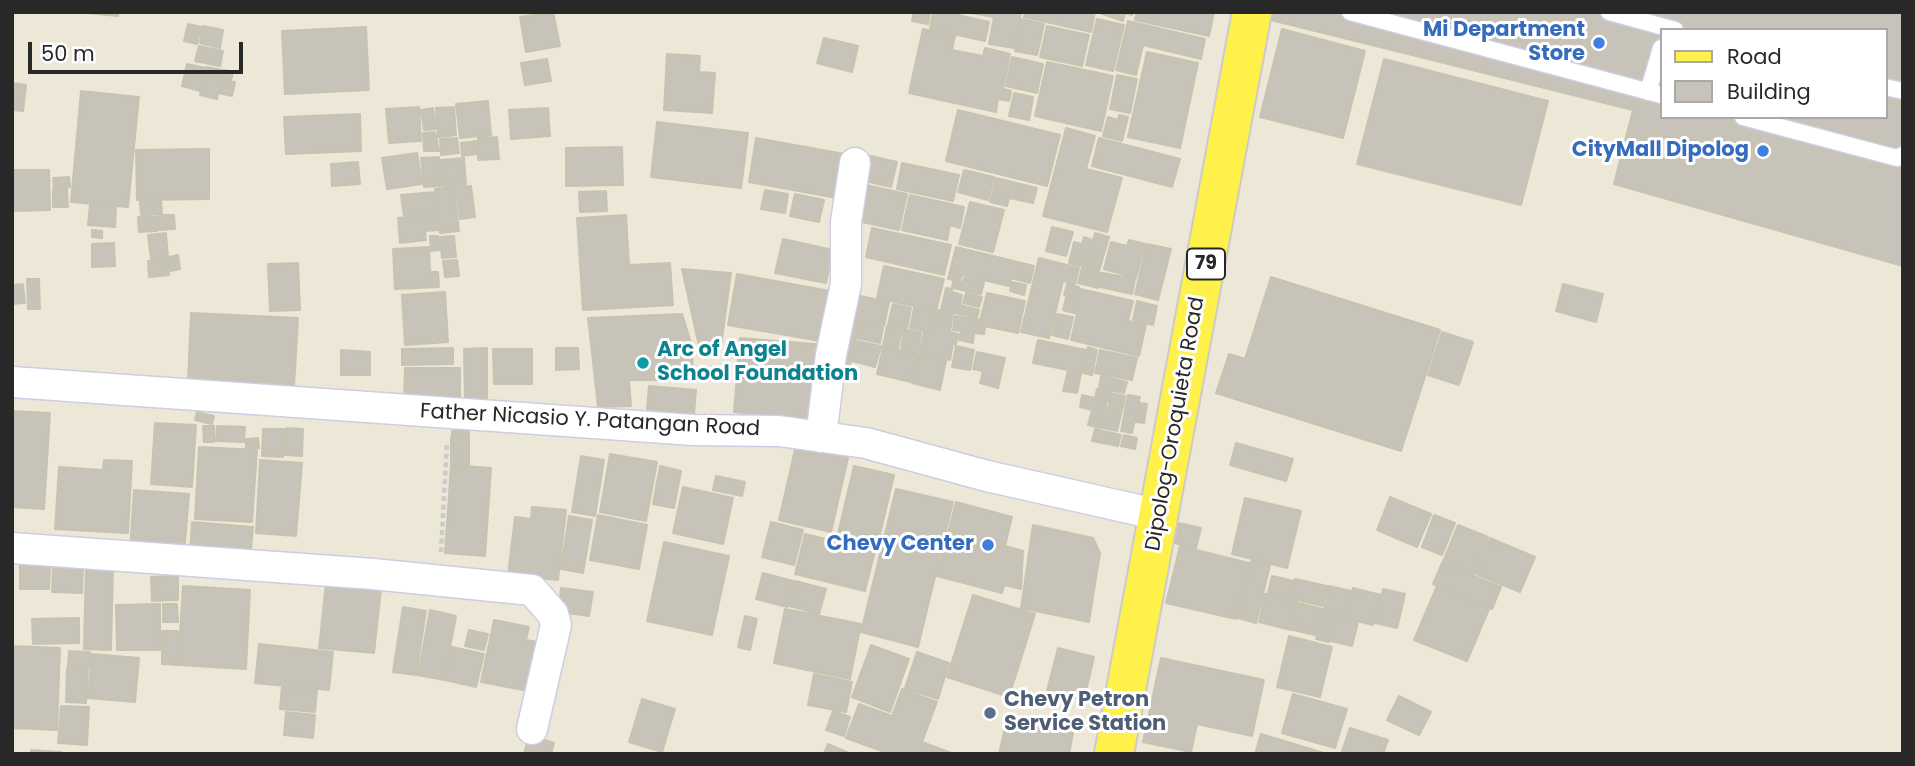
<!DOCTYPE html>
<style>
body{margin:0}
#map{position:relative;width:1915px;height:766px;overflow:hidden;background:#ece7d7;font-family:Poppins,sans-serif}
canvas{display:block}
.frame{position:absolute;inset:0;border:14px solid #282828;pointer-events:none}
.legend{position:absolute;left:1660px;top:28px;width:228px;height:91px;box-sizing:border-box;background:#fff;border:2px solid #a9a9a9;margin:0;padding:9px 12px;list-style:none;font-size:21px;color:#282828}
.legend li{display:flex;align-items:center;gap:14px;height:35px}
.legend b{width:35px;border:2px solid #a9a9a9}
.scale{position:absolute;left:28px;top:42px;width:215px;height:32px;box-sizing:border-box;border:4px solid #282828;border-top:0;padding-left:9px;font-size:21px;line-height:24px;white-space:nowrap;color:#282828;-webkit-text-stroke:5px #fff;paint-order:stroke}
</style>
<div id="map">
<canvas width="1915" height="766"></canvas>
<div class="frame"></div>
<ul class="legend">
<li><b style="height:9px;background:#fff14a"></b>Road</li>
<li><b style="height:19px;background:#c7c3b8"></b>Building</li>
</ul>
<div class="scale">50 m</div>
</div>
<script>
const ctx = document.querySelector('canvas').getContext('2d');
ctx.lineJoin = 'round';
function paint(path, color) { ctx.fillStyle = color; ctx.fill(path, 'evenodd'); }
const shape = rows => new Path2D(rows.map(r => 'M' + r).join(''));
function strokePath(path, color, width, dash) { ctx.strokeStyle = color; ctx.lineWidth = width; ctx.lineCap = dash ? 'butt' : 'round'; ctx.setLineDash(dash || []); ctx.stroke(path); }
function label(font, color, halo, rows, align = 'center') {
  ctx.font = font + ' Poppins,sans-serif'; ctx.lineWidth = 6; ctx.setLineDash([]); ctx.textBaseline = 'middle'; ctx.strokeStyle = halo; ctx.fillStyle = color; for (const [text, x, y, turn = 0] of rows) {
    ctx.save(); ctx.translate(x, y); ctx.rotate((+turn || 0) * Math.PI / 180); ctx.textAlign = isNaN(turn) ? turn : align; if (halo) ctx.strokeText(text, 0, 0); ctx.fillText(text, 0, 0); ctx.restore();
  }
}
const building = shape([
 [77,12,119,12,118,16,77,12],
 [553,12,560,46,526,52,520,17,553,12],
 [914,12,930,12,928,24,912,21,914,12],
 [933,12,945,12,989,22,985,41,930,29,933,12],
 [965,12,1021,12,1014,48,989,44,994,17,965,12],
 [1025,12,1095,12,1091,32,1024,17,1025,12],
 [1097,12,1133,12,1132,15,1125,13,1123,21,1097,12],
 [1137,12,1214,12,1209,36,1135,20,1137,12],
 [1269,12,1903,12,1903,266,1614,184,1633,110,1267,19,1269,12],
 [1661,30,1885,30,1885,117,1661,117,1661,30],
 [1021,19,1044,24,1037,55,1015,51,1021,19],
 [1097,19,1124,25,1113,71,1086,65,1097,19],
 [1128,21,1205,39,1201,59,1143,45,1136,75,1116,70,1128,21],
 [188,24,201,27,197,44,184,41,188,24],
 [203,26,223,30,220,48,200,43,203,26],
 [1047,26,1089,35,1082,66,1040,57,1047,26],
 [366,27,369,90,285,94,282,31,366,27],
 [923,29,955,36,952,50,983,56,985,48,1010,54,1003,89,1011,91,1009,101,998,99,996,112,909,93,923,29],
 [1282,29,1365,51,1343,138,1260,117,1282,29],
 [824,38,858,46,852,72,817,63,824,38],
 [199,46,223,51,220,66,195,61,199,46],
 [1147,52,1198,63,1180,148,1128,137,1147,52],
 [667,54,700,56,699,72,715,73,712,113,664,110,667,54],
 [1012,57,1043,64,1037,93,1006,86,1012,57],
 [547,59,551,81,525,85,521,63,547,59],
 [1384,59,1548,101,1521,205,1357,164,1384,59],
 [1047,62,1113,76,1101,131,1035,116,1047,62],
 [187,64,205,68,200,91,182,86,187,64],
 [206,67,223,70,217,99,200,95,206,67],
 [224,70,233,72,231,81,222,79,224,70],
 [1117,75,1137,79,1130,113,1110,109,1117,75],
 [222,80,235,82,232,96,219,93,222,80],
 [12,83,26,85,23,111,12,110,12,83],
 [81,91,139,97,128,207,71,202,81,91],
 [1014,93,1033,97,1029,120,1009,116,1014,93],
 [488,101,491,135,460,138,456,104,488,101],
 [419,107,421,141,389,143,386,109,419,107],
 [454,107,456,135,438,137,436,108,454,107],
 [433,108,436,129,424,130,421,110,433,108],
 [548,108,550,136,511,139,509,110,548,108],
 [958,110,1060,135,1047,186,946,161,958,110],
 [360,114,361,151,286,154,284,117,360,114],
 [1119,115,1128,117,1122,141,1103,136,1108,117,1118,120,1119,115],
 [657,122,748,133,741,188,651,177,657,122],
 [1066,128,1095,136,1086,169,1122,178,1107,232,1043,216,1066,128],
 [435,132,439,151,424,151,423,133,435,132],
 [497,137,499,159,478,160,478,138,497,137],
 [457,138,459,153,441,155,440,139,457,138],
 [756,138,844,154,837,198,749,182,756,138],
 [1099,138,1180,159,1172,187,1092,166,1099,138],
 [476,141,477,154,462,156,461,143,476,141],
 [622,147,623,185,566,186,566,148,622,147],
 [209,149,209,199,137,200,136,150,209,149],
 [417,153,422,184,387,189,382,158,417,153],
 [862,154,897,162,891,187,857,179,862,154],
 [439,157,441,186,424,187,421,158,439,157],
 [464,158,466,184,443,186,441,160,464,158],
 [358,162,360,184,332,186,331,164,358,162],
 [902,163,959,175,953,201,897,189,902,163],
 [12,170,49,170,50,210,12,211,12,170],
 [964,170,994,177,988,200,958,192,964,170],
 [69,177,70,187,54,188,53,178,69,177],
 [996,178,1037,188,1033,203,1009,198,1007,206,990,202,996,178],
 [861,184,907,194,899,230,853,220,861,184],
 [471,186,475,217,460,219,456,187,471,186],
 [454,187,459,231,440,233,435,189,454,187],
 [53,189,67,189,68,207,53,207,53,189],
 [765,190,788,194,785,213,761,209,765,190],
 [606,191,607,211,580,212,579,192,606,191],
 [435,192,437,212,404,216,401,195,435,192],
 [795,194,824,200,819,222,790,216,795,194],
 [910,195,964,207,960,228,950,225,947,240,902,230,910,195],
 [161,200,162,214,141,215,140,202,161,200],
 [970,202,1004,210,993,252,959,244,970,202],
 [90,204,116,207,115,227,88,225,90,204],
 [437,214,439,230,425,231,426,240,400,243,398,218,437,214],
 [158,215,174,215,175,229,159,230,158,215],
 [626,215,629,265,670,263,673,305,583,310,577,218,626,215],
 [156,216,157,231,139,232,138,217,156,216],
 [1052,227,1073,232,1066,256,1046,251,1052,227],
 [872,228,951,245,944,275,866,257,872,228],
 [92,230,102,231,102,238,92,237,92,230],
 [166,233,168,258,151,259,148,235,166,233],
 [1095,233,1109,237,1099,271,1086,267,1095,233],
 [430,236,438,236,440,250,431,251,430,236],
 [454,236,456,257,442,258,440,237,454,236],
 [1084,237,1092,240,1084,267,1069,263,1074,242,1082,244,1084,237],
 [783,239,833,250,826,283,775,273,783,239],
 [1129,240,1145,244,1136,278,1104,269,1111,242,1127,246,1129,240],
 [114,243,115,266,92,267,92,244,114,243],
 [1147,244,1171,249,1158,300,1135,294,1147,244],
 [429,247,430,272,438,272,439,287,395,289,393,249,429,247],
 [956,247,1034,266,1030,283,1011,278,1009,286,962,275,960,281,948,279,956,247],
 [178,255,180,269,171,271,169,257,178,255],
 [1039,258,1079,268,1075,284,1063,281,1049,338,1021,332,1039,258],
 [168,259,169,275,149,277,148,261,168,259],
 [457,260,459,276,445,277,443,261,457,260],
 [298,263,300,310,270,311,268,264,298,263],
 [884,266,944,279,936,311,877,298,884,266],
 [1082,268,1101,273,1098,288,1078,283,1082,268],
 [682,269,731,273,721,346,699,346,682,269],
 [1103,273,1135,279,1132,294,1100,287,1103,273],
 [737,274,841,293,832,343,728,325,737,274],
 [1271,277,1440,330,1401,451,1216,393,1229,354,1245,359,1271,277],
 [964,278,984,282,981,294,952,288,953,281,962,283,964,278],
 [27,279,39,279,40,309,28,309,27,279],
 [1012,282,1026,285,1024,295,1010,291,1012,282],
 [23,284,25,303,12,304,12,285,23,284],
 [1067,284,1079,287,1076,298,1064,295,1067,284],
 [1563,284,1603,294,1596,322,1556,311,1563,284],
 [946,288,952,289,952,292,962,295,960,305,979,310,977,318,941,310,946,288],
 [1080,289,1133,301,1128,321,1146,325,1139,356,1071,340,1077,314,1063,310,1066,297,1078,299,1080,289],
 [445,292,448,342,405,345,402,295,445,292],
 [966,293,982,297,979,307,963,303,966,293],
 [987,293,1025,301,1018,333,979,325,987,293],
 [860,296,889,302,884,326,855,320,860,296],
 [1137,301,1157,306,1153,325,1133,320,1137,301],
 [893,304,911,308,907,328,888,324,893,304],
 [914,308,936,313,932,333,910,328,914,308],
 [938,310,953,314,950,332,958,334,956,344,953,344,950,360,919,353,924,332,933,334,938,310],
 [191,313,298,318,294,387,188,382,191,313],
 [682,314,692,346,693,380,629,380,631,406,598,407,588,318,682,314],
 [1057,314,1073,317,1068,339,1052,335,1057,314],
 [955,316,979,320,978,327,985,328,984,334,974,333,973,343,959,340,961,331,953,330,955,316],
 [843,318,859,321,850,365,834,362,843,318],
 [859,323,883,328,880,343,856,338,859,323],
 [887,326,902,329,898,349,883,346,887,326],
 [904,329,921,333,917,353,901,350,904,329],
 [1442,332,1473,342,1459,385,1428,375,1442,332],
 [740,338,826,345,820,419,734,412,740,338],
 [1038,340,1086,350,1077,393,1063,391,1068,370,1033,363,1038,340],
 [857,341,881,346,875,367,852,361,857,341],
 [956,346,974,350,970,370,952,367,956,346],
 [883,347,917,355,911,382,877,374,883,347],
 [1088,347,1097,350,1092,375,1083,373,1088,347],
 [453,348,453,364,402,365,402,349,453,348],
 [487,348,487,400,465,400,464,349,487,348],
 [556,348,578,348,579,369,556,370,556,348],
 [493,349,532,349,532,384,494,384,493,349],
 [341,350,370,352,370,375,341,375,341,350],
 [1100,350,1137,358,1132,380,1095,373,1100,350],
 [977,352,1005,358,998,388,980,383,983,371,973,369,977,352],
 [919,355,946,361,940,390,912,383,919,355],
 [405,368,460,368,460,401,404,401,405,368],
 [1101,376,1127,382,1124,393,1099,388,1101,376],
 [649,386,696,390,694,414,647,409,649,386],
 [1097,389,1110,392,1108,401,1095,398,1097,389],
 [1111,393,1125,396,1123,408,1109,405,1111,393],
 [1082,395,1107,401,1101,428,1088,425,1092,410,1080,407,1082,395],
 [1128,395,1140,397,1132,433,1121,431,1128,395],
 [1140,403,1147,404,1144,423,1136,422,1140,403],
 [1108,407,1122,410,1117,431,1103,428,1108,407],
 [12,411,50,413,44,509,12,507,12,411],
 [197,412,214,416,212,424,195,420,197,412],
 [155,423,196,425,192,487,151,484,155,423],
 [203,426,214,426,214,442,204,442,203,426],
 [217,426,245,427,244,442,216,441,217,426],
 [287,428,303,429,302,456,285,455,287,428],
 [263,429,285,429,283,457,262,456,263,429],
 [1095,429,1121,435,1118,446,1092,441,1095,429],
 [469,430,469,437,452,437,452,431,469,430],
 [1124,435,1137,438,1135,449,1121,446,1124,435],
 [258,438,259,448,246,448,246,439,258,438],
 [451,438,469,439,469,456,451,456,451,438],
 [1236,443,1293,459,1286,481,1230,465,1236,443],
 [796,445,848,458,831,532,779,520,796,445],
 [199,447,257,450,252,522,195,519,199,447],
 [610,454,657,462,646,521,600,512,610,454],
 [451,456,469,457,469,465,451,465,451,456],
 [581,456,604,460,595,516,572,512,581,456],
 [104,460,132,461,128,533,55,529,59,467,103,470,104,460],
 [260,460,302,463,296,536,256,533,260,460],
 [451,465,491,468,485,556,445,553,451,465],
 [660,466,681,471,674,508,653,504,660,466],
 [854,466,894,475,877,547,837,538,854,466],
 [716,476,745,482,742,496,713,490,716,476],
 [683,487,733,498,723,544,673,533,683,487],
 [896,489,953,502,918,647,861,632,896,489],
 [134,490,189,494,184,555,130,551,134,490],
 [1390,497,1431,514,1417,547,1377,530,1390,497],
 [1245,498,1301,511,1287,568,1232,554,1245,498],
 [956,502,1012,517,1005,546,1023,551,1021,589,1004,585,1002,593,937,576,956,502],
 [532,507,566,510,558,580,508,575,515,517,531,519,532,507],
 [598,515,647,525,639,569,590,560,598,515],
 [1434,515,1455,523,1442,555,1422,547,1434,515],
 [569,516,592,520,583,573,561,569,569,516],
 [192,522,253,527,250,560,190,556,192,522],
 [771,522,803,530,794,565,762,557,771,522],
 [1179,523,1201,528,1196,548,1174,543,1179,523],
 [1033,525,1093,538,1100,553,1089,622,1021,608,1033,525],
 [1458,525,1488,537,1474,574,1443,562,1458,525],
 [805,534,875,551,865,591,795,574,805,534],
 [1490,538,1535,557,1520,592,1476,574,1490,538],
 [664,542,729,556,712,635,647,621,664,542],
 [1180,546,1249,563,1236,619,1166,603,1180,546],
 [1251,561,1270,565,1256,623,1238,618,1251,561],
 [20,562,50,563,49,589,20,589,20,562],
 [1442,563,1501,587,1492,609,1433,584,1442,563],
 [53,565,83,566,82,593,52,592,53,565],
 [86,567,113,568,111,650,84,649,86,567],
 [763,573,793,581,787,607,756,599,763,573],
 [178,576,178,600,152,601,151,577,178,576],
 [1272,576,1294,581,1290,599,1268,593,1272,576],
 [1295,579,1327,586,1322,606,1291,598,1295,579],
 [795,581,826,589,819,614,789,606,795,581],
 [326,583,381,589,374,653,319,648,326,583],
 [183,586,250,590,246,669,178,665,183,586],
 [1329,586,1351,591,1345,617,1323,612,1329,586],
 [1437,586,1489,609,1467,661,1414,640,1437,586],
 [561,588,593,592,589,616,559,612,561,588],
 [1353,588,1381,595,1373,625,1345,618,1353,588],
 [1383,589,1405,594,1397,628,1375,623,1383,589],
 [1265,594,1298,602,1291,630,1259,622,1265,594],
 [973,595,1035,614,1009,697,947,677,973,595],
 [1300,603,1322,609,1315,635,1293,630,1300,603],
 [160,604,160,650,117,650,116,605,160,604],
 [163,604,177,604,178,622,163,622,163,604],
 [403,607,426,611,416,675,393,672,403,607],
 [785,609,861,624,850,679,774,663,785,609],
 [430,610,456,616,444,680,418,675,430,610],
 [1322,613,1335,617,1329,642,1316,639,1322,613],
 [745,616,757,619,750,650,738,647,745,616],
 [1336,617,1358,622,1352,646,1331,641,1336,617],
 [79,618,79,643,33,644,32,619,79,618],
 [494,620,529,627,526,640,544,643,534,692,481,682,494,620],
 [469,630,488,634,484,650,465,646,469,630],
 [162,631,178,631,177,665,162,664,162,631],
 [1289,636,1332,647,1320,697,1277,687,1289,636],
 [259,644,333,652,329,690,255,683,259,644],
 [871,645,909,659,890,712,852,697,871,645],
 [12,646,60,648,57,730,12,728,12,646],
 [452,647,484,654,476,687,445,680,452,647],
 [1058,648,1094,657,1084,700,1047,691,1058,648],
 [69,651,90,652,89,668,68,666,69,651],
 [917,652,949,663,938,699,905,688,917,652],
 [92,654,139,658,135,702,88,698,92,654],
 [1161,658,1264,680,1252,736,1197,724,1191,752,1143,742,1161,658],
 [67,668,88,669,86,703,66,702,67,668],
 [814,674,852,682,846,712,808,705,814,674],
 [282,686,317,690,315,712,280,709,282,686],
 [902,689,937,702,922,742,954,754,890,754,846,738,859,704,892,716,902,689],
 [1293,694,1347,709,1335,748,1282,733,1293,694],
 [1399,696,1431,712,1419,735,1387,720,1399,696],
 [642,699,675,709,662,752,629,742,642,699],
 [61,706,89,707,87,745,58,743,61,706],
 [833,711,850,717,844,736,826,730,833,711],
 [286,712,315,715,313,738,284,735,286,712],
 [1007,719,1073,733,1069,754,999,754,1007,719],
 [1350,728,1388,740,1383,754,1341,754,1350,728],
 [1261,734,1327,754,1255,754,1261,734],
 [529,735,554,743,551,754,524,754,529,735],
 [828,744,851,754,824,754,828,744],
 [31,750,61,752,61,754,31,754,31,750]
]);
const path = shape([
 [441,552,447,442]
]);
const lane = shape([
 [1350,12,1661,95],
 [1609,12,1675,30],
 [1885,87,1903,91],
 [1648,92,1661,48],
 [1743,117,1897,158,1903,155]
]);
const street = shape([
 [12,382,693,430,779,431,866,443,987,476,1160,515],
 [821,437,831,355,846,284,846,222,855,163],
 [12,548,373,574,532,590,553,614,556,625,532,729]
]);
const primary = shape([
 [1114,754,1252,12]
]);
const markers = [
 [1599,43,7,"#3f7fe0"],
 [1763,151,7,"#3f7fe0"],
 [643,363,7,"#0f9aa8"],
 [988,545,7,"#3f7fe0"],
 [990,713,7,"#5c6f8a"]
];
const shields = [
 [1206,264,38]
];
const shieldNames = [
 ["79",1206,264]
];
const shopNames = [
 ["Mi Department",1585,31],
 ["Store",1585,55],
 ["CityMall Dipolog",1749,151],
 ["Chevy Center",974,545]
];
const cultureNames = [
 ["Arc of Angel",657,351],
 ["School Foundation",657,375]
];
const streetNames = [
 ["Father Nicasio Y. Patangan Road",590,421,3],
 ["Dipolog-Oroquieta Road",1176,424,-80]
];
const serviceNames = [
 ["Chevy Petron",1004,701],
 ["Service Station",1004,725]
];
paint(building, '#c7c3b8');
strokePath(building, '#c7c3b1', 2);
strokePath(lane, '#cdcde3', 19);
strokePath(street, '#cdcde3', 33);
strokePath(primary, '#cbcbcb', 42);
strokePath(path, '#cbcbcb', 4.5, [5, 3.5]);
strokePath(lane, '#fff', 16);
strokePath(street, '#fff', 30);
strokePath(primary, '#fff14a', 38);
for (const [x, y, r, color] of markers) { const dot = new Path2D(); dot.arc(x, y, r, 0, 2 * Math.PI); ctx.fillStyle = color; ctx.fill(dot); strokePath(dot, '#fff', 2.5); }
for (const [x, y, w] of shields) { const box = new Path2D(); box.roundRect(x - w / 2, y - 15.5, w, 31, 5); ctx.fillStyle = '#fff'; ctx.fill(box); strokePath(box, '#282828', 2); }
label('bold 19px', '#282828', null, shieldNames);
label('bold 21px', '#366cbe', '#fff', shopNames, 'right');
label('bold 21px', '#0d838f', '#fff', cultureNames, 'left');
label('21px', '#282828', '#fff', streetNames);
label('bold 21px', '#4e5e75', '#fff', serviceNames, 'left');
</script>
